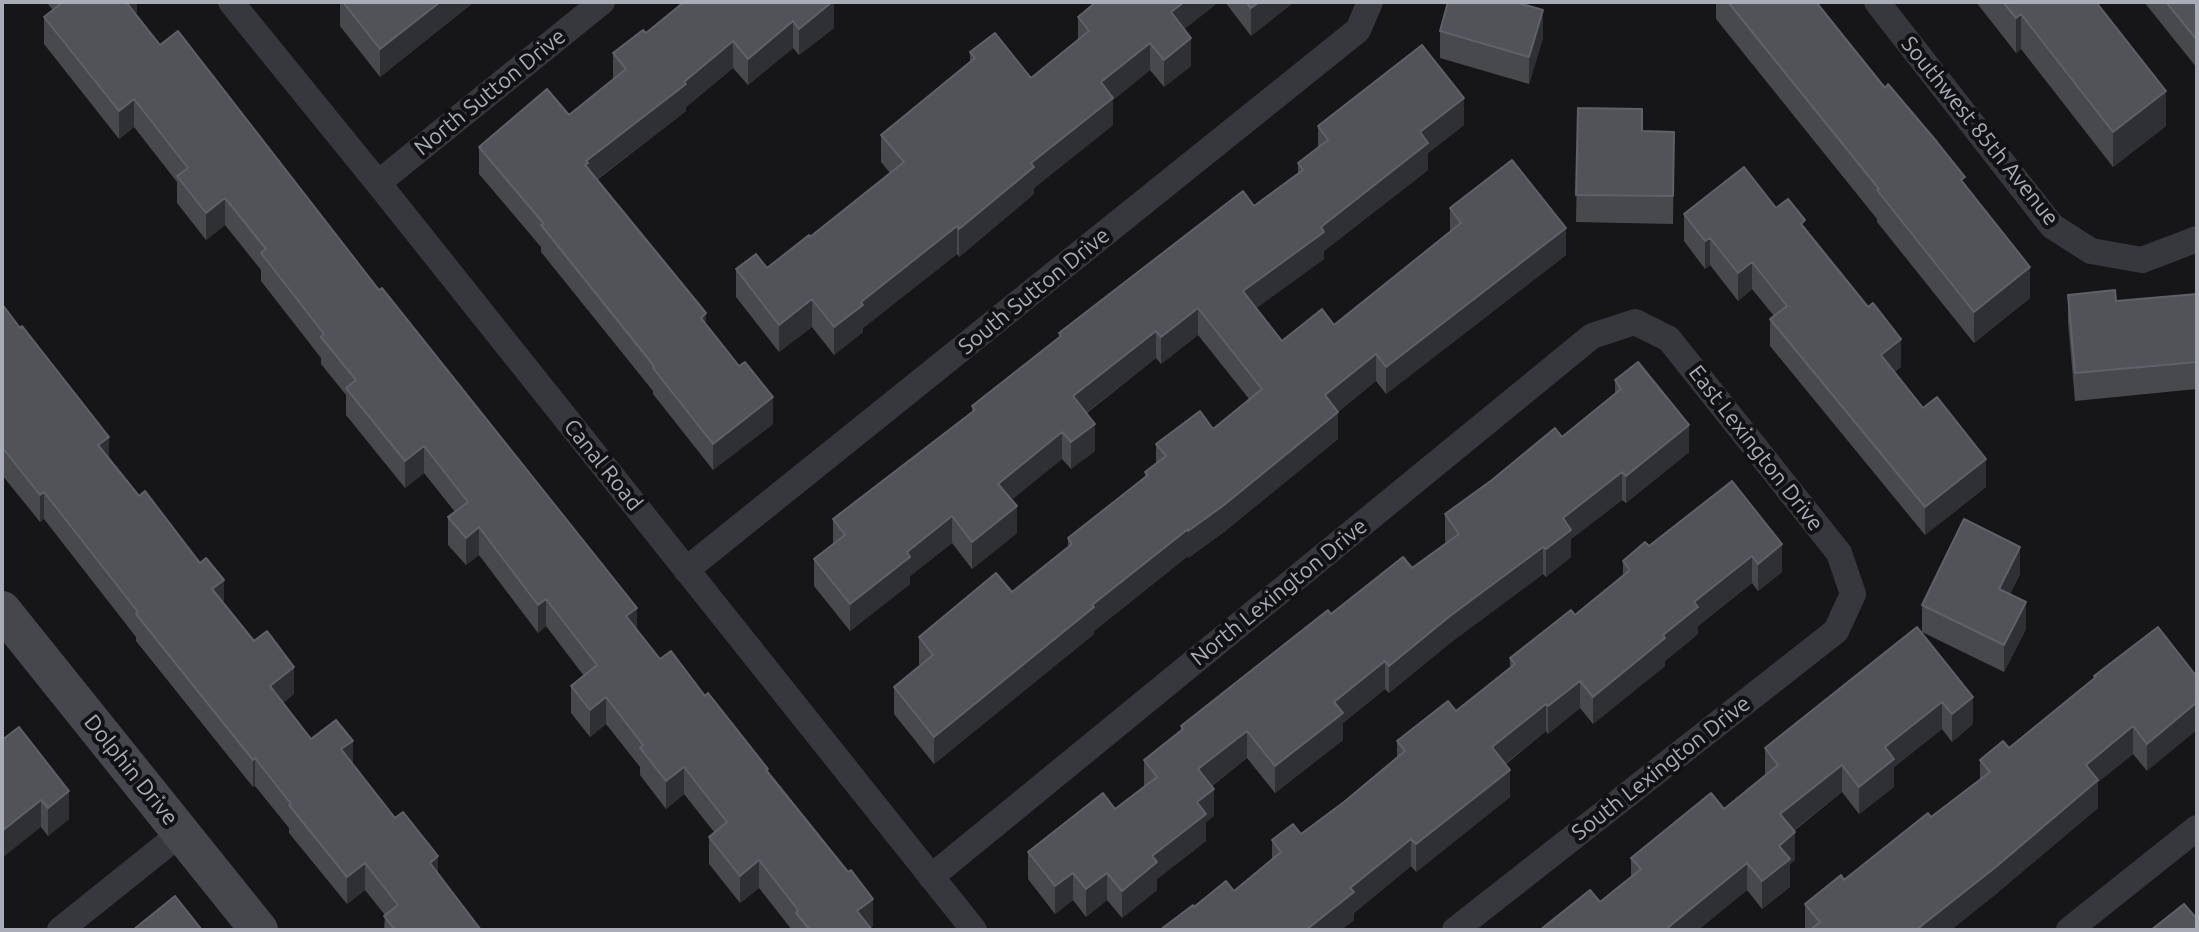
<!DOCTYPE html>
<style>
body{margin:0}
#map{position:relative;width:2199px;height:932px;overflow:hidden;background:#161618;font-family:Ubuntu,sans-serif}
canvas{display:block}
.frame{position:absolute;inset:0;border:4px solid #a8adb8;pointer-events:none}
</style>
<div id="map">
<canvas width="2199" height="932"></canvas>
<div class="frame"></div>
</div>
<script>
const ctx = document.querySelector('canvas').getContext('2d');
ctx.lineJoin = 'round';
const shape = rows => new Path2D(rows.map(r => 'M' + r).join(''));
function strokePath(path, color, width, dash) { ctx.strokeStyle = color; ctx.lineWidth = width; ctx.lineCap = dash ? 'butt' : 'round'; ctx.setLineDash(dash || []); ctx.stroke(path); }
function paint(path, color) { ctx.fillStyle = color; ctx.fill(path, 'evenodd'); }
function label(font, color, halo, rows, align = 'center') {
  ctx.font = font + ' Ubuntu,sans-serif'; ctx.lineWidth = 8; ctx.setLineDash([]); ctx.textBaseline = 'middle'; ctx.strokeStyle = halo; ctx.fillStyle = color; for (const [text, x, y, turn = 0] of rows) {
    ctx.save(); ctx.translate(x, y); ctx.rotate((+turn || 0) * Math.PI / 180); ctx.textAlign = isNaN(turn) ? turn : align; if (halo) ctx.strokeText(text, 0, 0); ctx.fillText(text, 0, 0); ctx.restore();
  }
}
const street = shape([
 [231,2,378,183,974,930],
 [1877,2,2052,226,2091,251,2142,260,2197,239],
 [378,183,602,2],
 [686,570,1358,30,1370,2],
 [931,877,1592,336,1635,322,1669,339,1839,553,1853,594,1836,631,1455,930],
 [60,930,181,833],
 [2069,930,2197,828]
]);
const secondary = shape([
 [2,610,259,930]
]);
const wall = shape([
 [46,2,137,2,137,12,135,14,160,45,660,659,705,696,768,773,873,926,871,928,872,930,792,930,759,888,740,903,709,864,709,837,714,832,684,794,666,809,640,775,640,767,606,724,590,737,571,713,571,686,584,676,546,626,538,633,479,555,466,565,448,545,448,517,455,512,424,473,405,488,346,415,346,395,321,364,321,358,261,281,261,270,225,225,206,240,177,203,177,182,134,127,119,139,44,44,44,17,53,10],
 [340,2,474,2,380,77,340,26],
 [834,2,834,28,799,55,793,48,748,85,733,68,686,107,686,111,597,180,706,324,773,424,713,470,653,394,653,391,541,252,541,247,479,174,479,147,569,115,613,80,613,53,646,33],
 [1225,2,1294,2,1251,36],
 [1522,2,1521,4,1543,38,1529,84,1440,58,1440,31],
 [1716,2,1816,2,1965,185,2030,298,1974,343,1877,222,1877,219,1716,19],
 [1976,2,2096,2,2166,126,2113,167,2021,49,2016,53],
 [2144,2,2197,2,2197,68],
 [1078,17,1184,29,1191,66,1164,87,1150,70,1113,100,1113,125,1034,188,1034,194,959,257,957,254,863,328,863,332,834,355,812,327,779,352,736,297,736,269,767,268,810,237,890,173,881,162,881,135,970,61,970,52,1031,78,1078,40],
 [1578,108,1642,131,1674,132,1673,224,1576,222],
 [1464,125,1428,153,1428,170,1324,251,1324,259,1256,308,1282,341,1334,325,1450,232,1450,208,1566,255,1386,394,1376,381,1338,412,1338,439,1224,532,1188,558,1188,556,1094,631,1094,634,934,764,894,714,894,687,920,666,919,664,919,637,1012,592,1068,547,1068,538,1145,477,1145,472,1156,463,1156,444,1213,429,1249,399,1198,335,1161,364,1156,358,1087,413,1095,451,1071,469,1062,459,1011,500,1017,533,972,569,952,543,910,576,910,584,850,631,814,586,814,559,833,544,833,519,972,413,972,406,1059,337,1059,333,1254,206,1298,173,1298,163,1318,148,1318,126],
 [1776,208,1805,229,1901,367,1894,372,1986,487,1925,535,1770,346,1770,319,1774,316,1752,289,1738,301,1710,265,1705,269,1684,241,1684,214],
 [2197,294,2197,389,2075,401,2068,322,2068,295,2116,301],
 [2,304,109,459,294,694,283,703,311,739,353,764,481,930,384,930,385,915,365,890,347,904,289,833,289,828,255,786,253,787,136,641,136,637,44,519,40,522,2,475],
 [1615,380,1689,452,1626,503,1622,500,1571,539,1571,557,1546,577,1543,574,1450,643,1389,693,1385,689,1343,723,1343,740,1275,793,1247,758,1212,786,1214,816,1206,822,1206,841,1157,879,1157,890,1122,918,1107,900,1086,917,1073,900,1055,914,1028,879,1028,852,1115,809,1144,787,1144,760,1181,730,1181,726,1331,614,1412,568,1447,543,1445,542,1445,514,1562,437,1615,394],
 [1732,481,1782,572,1758,591,1752,583,1698,626,1698,634,1665,661,1665,666,1593,724,1580,708,1548,734,1546,731,1506,764,1510,797,1416,872,1411,866,1354,913,1354,920,1341,930,1160,930,1194,907,1234,891,1272,859,1272,840,1301,834,1344,802,1397,758,1397,741,1456,711,1510,668,1510,658,1575,615,1623,576,1623,561,1649,546],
 [2020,574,2010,594,2026,629,2004,672,1922,632,1922,605],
 [1917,627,1973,724,1952,742,1942,729,1894,767,1894,787,1859,814,1842,792,1794,831,1795,860,1790,864,1790,887,1762,909,1747,890,1698,930,1540,930,1600,902,1631,877,1631,858,1724,809,1765,776,1765,748],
 [2158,627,2147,771,2133,754,2098,782,2098,808,1997,893,1951,930,1805,930,1805,904,1844,880,1980,781,1980,760,2009,748,2094,678,2094,676],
 [2,740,69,819,48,836,41,827]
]);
const shadedWall = shape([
 [121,2,137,2,137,12,121,24],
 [440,2,474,2,380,77,380,49],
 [832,2,834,2,834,28,799,55,799,29],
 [1184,2,1219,2,1171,40,1171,12],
 [1259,2,1294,2,1251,36,1251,8],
 [1543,10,1543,38,1529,84,1529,57],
 [2021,14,2021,49,2016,53,2016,18],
 [793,21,793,48,748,85,748,59],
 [1191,38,1191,66,1164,87,1164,60],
 [733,41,733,68,686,107,686,111,588,186,585,165,586,161],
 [1150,43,1150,70,1113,100,1113,125,1034,188,1034,194,959,257,959,229,1031,163,1101,82],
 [2166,91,2166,126,2113,167,2113,132],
 [1464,98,1464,125,1428,153,1428,170,1324,251,1324,259,1243,318,1243,291,1420,132],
 [134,99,134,127,119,139,119,111],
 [225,198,225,225,206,240,206,213],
 [957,226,957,254,863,328,863,332,834,355,834,327,861,302],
 [1566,228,1566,255,1386,394,1386,367],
 [1710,238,1710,265,1705,269,1705,241],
 [1752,262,1752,289,1738,301,1738,273],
 [2030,267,2030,298,1974,343,1974,312],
 [812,299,812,327,779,352,779,325],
 [1198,308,1198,335,1161,364,1161,337],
 [706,313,706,340,701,318],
 [1156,331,1156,358,1073,423,1073,396],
 [1901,339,1901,367,1881,382,1881,355],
 [1376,354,1376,381,1338,412,1338,439,1224,532,1188,558,1188,531,1325,395],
 [773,397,773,424,713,470,713,444],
 [1095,424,1095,451,1071,469,1071,442],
 [1689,425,1689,452,1626,503,1626,476],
 [1062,432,1062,459,998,511,998,484],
 [109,437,109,464,98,445],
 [424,446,424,473,405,488,405,461],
 [1986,459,1986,487,1925,535,1925,507],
 [1622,472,1622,500,1571,539,1571,557,1546,577,1546,549,1563,518],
 [44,492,44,519,40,522,40,495],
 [1017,506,1017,533,972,569,972,542],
 [952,516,952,543,910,576,910,584,850,631,850,604,907,552],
 [479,527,479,555,466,565,466,538],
 [1188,529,1188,556,1094,631,1094,634,934,764,934,737,1092,605],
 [1782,544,1782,572,1758,591,1758,564],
 [1543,547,1543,574,1450,643,1389,693,1389,666,1450,616],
 [2020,547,2020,574,1999,616,1999,589],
 [1752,556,1752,583,1698,626,1698,634,1665,661,1665,666,1593,724,1593,697,1663,635,1694,602],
 [224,580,224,607,212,589],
 [546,599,546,626,538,633,538,605],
 [2026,602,2026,629,2004,672,2004,645],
 [637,608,637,635,626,616],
 [1385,661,1385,689,1343,723,1343,740,1275,793,1275,766,1334,702],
 [294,667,294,694,270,713,270,686],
 [1580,681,1580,708,1548,734,1548,706],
 [606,697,606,724,590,737,590,710],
 [1973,697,1973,724,1952,742,1952,714],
 [1942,702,1942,729,1894,767,1894,787,1859,814,1859,787,1885,747],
 [2197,702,2197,730,2147,771,2147,744],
 [1546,704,1546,731,1492,774,1492,747],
 [2133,726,2133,754,2098,782,2098,808,1997,893,1951,930,1916,930,2086,765],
 [1247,731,1247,758,1198,796,1198,769],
 [353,741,353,768,341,749],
 [255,758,255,786,253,787,253,760],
 [1842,765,1842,792,1780,841,1780,814],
 [684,767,684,794,666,809,666,781],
 [1510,770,1510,797,1416,872,1416,844],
 [1214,789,1214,816,1206,822,1206,841,1157,879,1157,890,1122,918,1122,891,1197,802],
 [69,791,69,819,48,836,48,808],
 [41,800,41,827,2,858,2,831],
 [1795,832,1795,860,1790,864,1790,887,1762,909,1762,881,1779,846],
 [1411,839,1411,866,1354,913,1354,920,1341,930,1306,930,1350,888],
 [438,856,438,884,430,863],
 [759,860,759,888,740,903,740,876],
 [365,863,365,890,347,904,347,877],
 [1747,863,1747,890,1698,930,1665,930],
 [1073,873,1073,900,1055,914,1055,886],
 [1107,873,1107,900,1086,917,1086,889],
 [873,899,873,926,868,930,857,911]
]);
const building = shape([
 [63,2,126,2,160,45,178,31,379,290,382,288,637,608,626,616,660,659,671,651,705,696,708,693,768,769,766,770,848,872,851,870,873,899,857,911,872,930,810,930,796,913,798,910,759,860,740,876,709,837,727,822,684,767,666,781,640,748,643,745,606,697,590,710,571,686,597,665,546,599,538,605,479,527,466,538,448,517,468,502,424,446,405,461,346,388,356,380,321,337,324,334,261,253,266,249,225,198,206,213,177,176,188,168,134,99,119,111,44,17,63,2],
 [343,2,440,2,380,49,343,2],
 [684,2,832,2,799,29,793,21,748,59,733,41,684,82,686,84,586,161,588,163,585,165,706,313,701,318,739,366,745,362,773,397,713,444,653,368,654,366,541,225,544,224,479,147,547,89,569,115,626,69,613,53,643,30,646,33,684,2],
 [1096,2,1184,2,1171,12,1191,38,1164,60,1150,43,1101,82,1113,98,1031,163,1034,167,959,229,957,226,861,302,863,305,834,327,812,299,779,325,736,269,756,254,767,268,809,235,810,237,904,162,881,135,975,58,970,52,995,33,1031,78,1089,31,1078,17,1096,2],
 [1246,2,1259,2,1251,8,1246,2],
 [1448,2,1515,2,1543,10,1529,57,1440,31,1448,2],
 [1728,2,1816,2,1885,88,1888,84,1937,142,1965,177,1961,180,2030,267,1974,312,1877,190,1879,189,1728,2],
 [2003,2,2096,2,2166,91,2113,132,2021,14,2016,18,2003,2],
 [2166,2,2197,2,2197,40,2166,2],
 [1422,45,1464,98,1420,132,1428,143,1321,227,1324,232,1243,291,1249,299,1282,341,1322,309,1334,325,1461,223,1450,208,1512,160,1566,228,1386,367,1376,354,1325,395,1338,412,1224,505,1188,531,1188,529,1092,605,1094,607,934,737,894,687,933,655,919,637,996,573,1012,592,1072,544,1068,538,1148,475,1145,472,1166,456,1156,444,1200,411,1213,429,1262,389,1198,308,1161,337,1156,331,1073,396,1095,424,1071,442,1062,432,998,484,1017,506,972,542,952,516,907,552,910,557,850,604,814,559,845,535,833,519,975,410,972,406,1061,336,1059,333,1243,191,1254,206,1303,170,1298,163,1328,140,1318,126,1422,45],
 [1578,108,1642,109,1642,131,1674,132,1673,196,1576,195,1578,108],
 [1744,167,1776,208,1788,199,1805,220,1801,224,1868,307,1873,303,1901,339,1881,355,1923,408,1937,397,1986,459,1925,507,1770,319,1787,306,1752,262,1738,273,1710,238,1705,241,1684,214,1744,167],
 [2115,290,2116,301,2197,294,2197,362,2075,373,2068,295,2115,290],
 [2,304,20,328,22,326,109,437,98,445,139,496,145,491,200,563,206,558,224,580,212,589,254,641,267,631,294,667,270,686,311,739,336,720,353,741,341,749,395,818,403,812,438,856,430,863,481,930,395,930,384,916,398,905,365,863,347,877,289,805,291,804,255,758,253,760,136,614,138,612,44,492,40,495,2,447,2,304],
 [1638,362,1689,425,1626,476,1622,472,1563,518,1571,530,1546,549,1543,547,1450,616,1389,666,1385,661,1334,702,1343,713,1275,766,1247,731,1198,769,1214,789,1197,802,1206,814,1152,856,1157,862,1122,891,1107,873,1086,889,1073,873,1055,886,1028,852,1103,793,1115,809,1157,777,1144,760,1183,729,1181,726,1328,610,1331,614,1403,557,1412,568,1459,534,1445,514,1492,480,1555,428,1562,437,1621,389,1615,380,1638,362],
 [1732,481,1782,544,1758,564,1752,556,1694,602,1698,607,1663,635,1665,638,1593,697,1580,681,1548,706,1546,704,1492,747,1510,770,1416,844,1411,839,1350,888,1354,892,1306,930,1160,930,1193,905,1194,907,1226,881,1234,891,1281,852,1272,840,1293,824,1301,834,1344,802,1405,751,1397,741,1448,701,1456,711,1515,664,1510,658,1571,610,1575,615,1630,570,1623,561,1645,542,1649,546,1732,481],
 [1964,519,2020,547,1999,589,2026,602,2004,645,1922,605,1964,519],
 [1917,627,1973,697,1952,714,1942,702,1885,747,1894,759,1859,787,1842,765,1780,814,1795,832,1779,846,1790,859,1762,881,1747,863,1665,930,1540,930,1590,890,1600,902,1641,869,1631,858,1711,793,1724,809,1778,765,1765,748,1917,627],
 [2158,627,2197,677,2197,702,2147,744,2133,726,2086,765,2098,780,1997,866,1916,930,1810,930,1820,922,1805,904,1841,875,1844,880,1928,813,1931,817,1990,772,1980,760,2003,741,2009,748,2096,677,2094,676,2158,627],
 [19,727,69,791,48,808,41,800,2,831,2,740,19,727],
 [175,896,202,930,133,930,175,896],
 [2184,904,2197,919,2197,930,2151,930,2184,904]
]);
const streetNames = [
 ["North Sutton Drive",490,92,-39],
 ["Southwest 85th Avenue",1980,131,51],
 ["South Sutton Drive",1034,291,-39],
 ["East Lexington Drive",1756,448,52],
 ["Canal Road",603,465,51],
 ["North Lexington Drive",1279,592,-39],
 ["South Lexington Drive",1661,768,-38],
 ["Dolphin Drive",131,770,51]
];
strokePath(street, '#37383d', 26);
strokePath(secondary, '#45474d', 38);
paint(wall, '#47494d');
paint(shadedWall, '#2f3033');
paint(building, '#525359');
strokePath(building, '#5f6168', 2);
label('22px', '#a8adb8', '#111113', streetNames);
</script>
